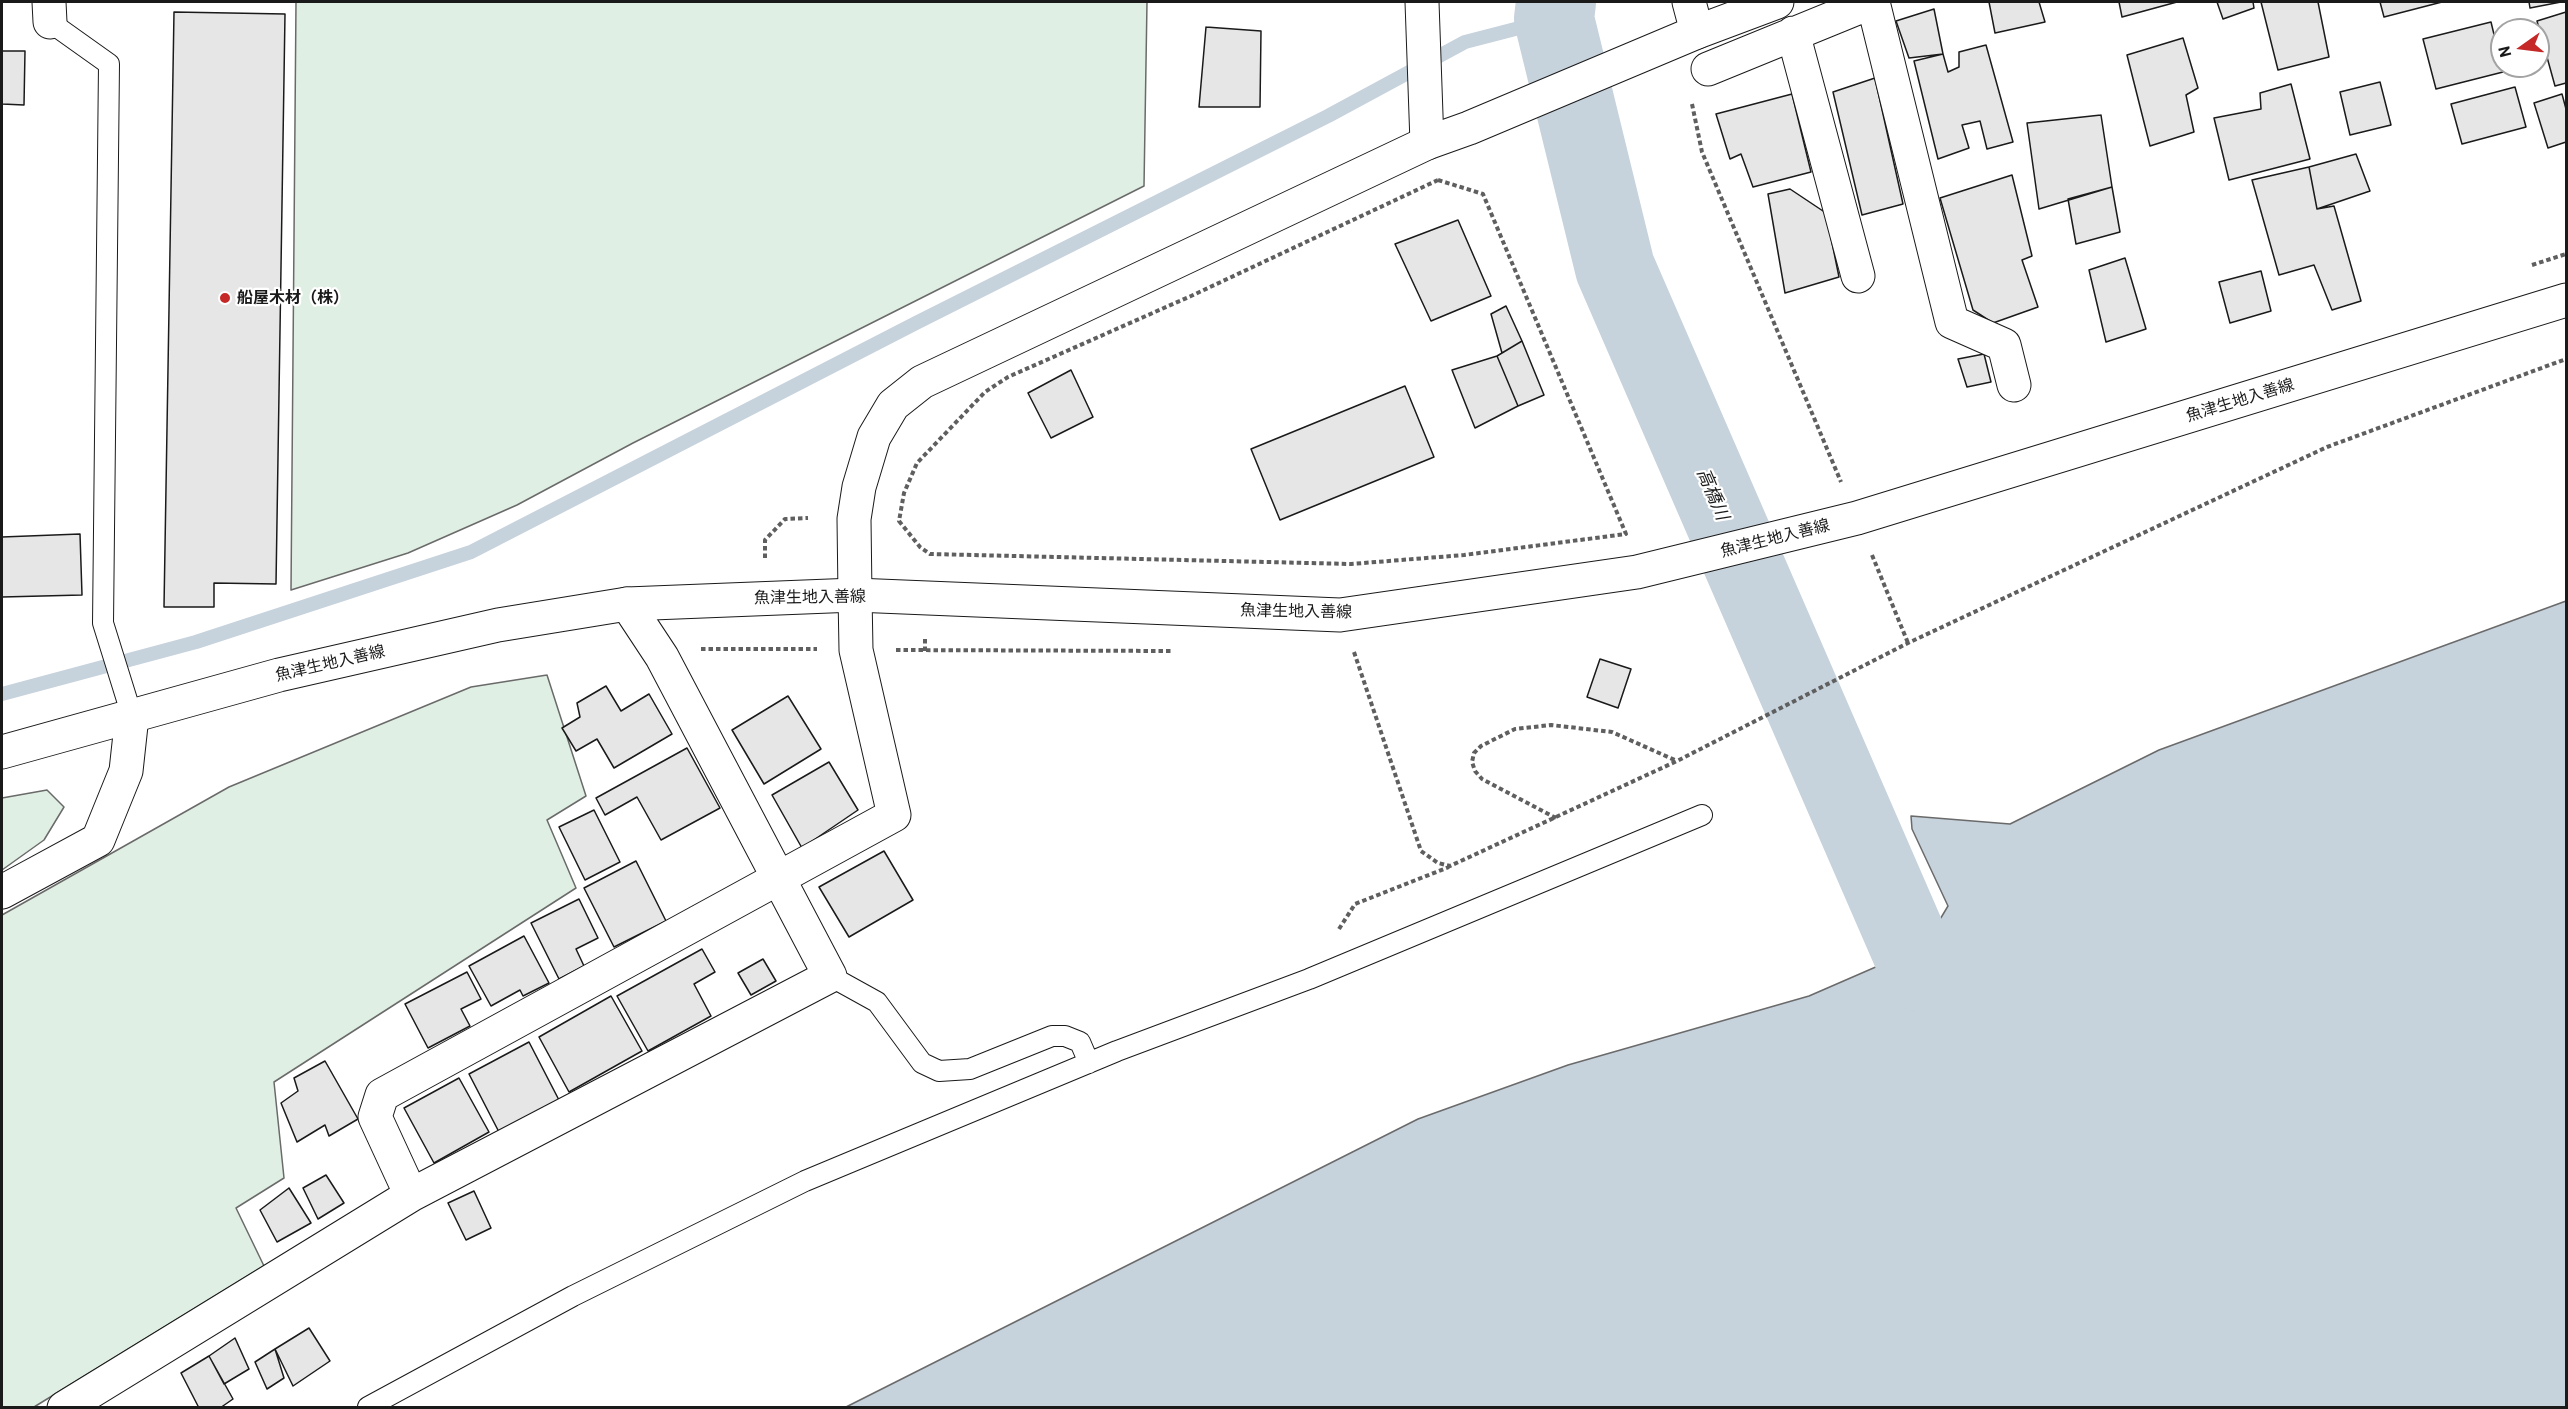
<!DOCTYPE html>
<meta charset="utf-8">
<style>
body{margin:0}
#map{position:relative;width:2568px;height:1409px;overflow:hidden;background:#fff;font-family:Barlow,sans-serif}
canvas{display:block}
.frame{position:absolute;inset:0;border:3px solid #1a1a1a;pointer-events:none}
.north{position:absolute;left:2490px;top:18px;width:60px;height:60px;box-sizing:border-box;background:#fff;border:2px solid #a3a3a3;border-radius:50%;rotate:256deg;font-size:16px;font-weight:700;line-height:24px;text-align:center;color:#1a1a1a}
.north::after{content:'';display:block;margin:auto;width:21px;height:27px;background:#c62828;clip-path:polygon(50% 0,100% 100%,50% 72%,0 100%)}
</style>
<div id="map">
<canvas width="2568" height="1409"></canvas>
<div class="frame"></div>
<div class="north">N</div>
</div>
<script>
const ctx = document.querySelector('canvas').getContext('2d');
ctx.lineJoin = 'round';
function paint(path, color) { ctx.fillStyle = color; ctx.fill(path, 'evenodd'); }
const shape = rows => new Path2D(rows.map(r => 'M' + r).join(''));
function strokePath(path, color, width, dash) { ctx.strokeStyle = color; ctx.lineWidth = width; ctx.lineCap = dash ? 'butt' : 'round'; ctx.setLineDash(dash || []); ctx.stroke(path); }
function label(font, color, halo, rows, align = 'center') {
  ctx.font = font + ' Barlow,"Noto Sans JP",sans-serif'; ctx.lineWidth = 4.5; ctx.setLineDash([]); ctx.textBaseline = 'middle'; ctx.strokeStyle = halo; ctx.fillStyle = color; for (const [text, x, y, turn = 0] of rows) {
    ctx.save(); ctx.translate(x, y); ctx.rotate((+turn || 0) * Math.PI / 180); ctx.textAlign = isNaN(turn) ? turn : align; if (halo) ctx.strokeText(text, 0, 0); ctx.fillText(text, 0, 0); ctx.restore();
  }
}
const green = shape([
 [296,2,1147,2,1144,186,633,443,517,505,408,553,291,590,296,2],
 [547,675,586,796,547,820,576,888,274,1082,284,1178,236,1208,264,1266,34,1407,2,1407,2,915,229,787,471,687,547,675],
 [47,790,64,807,44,840,2,870,2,798,47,790]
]);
const water = shape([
 [2566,601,2566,1407,846,1407,1418,1119,1568,1065,1809,996,1924,946,1948,906,1912,829,1911,816,2010,824,2159,750,2566,601]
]);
const stream = shape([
 [2,694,196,642,471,552,916,323,1328,116,1465,42,1554,19]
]);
const river = shape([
 [1556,2,1554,19,1615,268,1921,972]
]);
const building = shape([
 [1989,2,2039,2,2045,22,1995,33,1989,2],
 [2119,2,2177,2,2122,17,2119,2],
 [2217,2,2253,2,2254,8,2223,19,2217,2],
 [2261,2,2318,2,2329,57,2278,70,2261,2],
 [2380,2,2442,2,2384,17,2380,2],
 [2529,2,2561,2,2530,8,2529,2],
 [1934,9,1943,54,1909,58,1896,21,1934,9],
 [174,12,285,14,276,584,214,583,214,607,164,607,174,12],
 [2566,12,2566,83,2555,86,2537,21,2566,12],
 [2491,22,2503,72,2436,89,2423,39,2491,22],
 [1206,27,1261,31,1260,107,1199,107,1206,27],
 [2183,38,2198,88,2186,95,2194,132,2150,146,2127,55,2183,38],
 [1986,45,2013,142,1987,149,1980,121,1962,125,1969,148,1938,159,1914,61,1943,54,1948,72,1959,67,1959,52,1986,45],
 [2,51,25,51,24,105,2,104,2,51],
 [1875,78,1903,204,1862,215,1833,92,1875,78],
 [2380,82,2391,125,2350,135,2340,92,2380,82],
 [2291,84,2310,159,2229,180,2214,118,2261,109,2260,93,2291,84],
 [2515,87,2526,127,2462,144,2451,104,2515,87],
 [1792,94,1811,172,1753,187,1741,154,1730,159,1716,114,1792,94],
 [2562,94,2566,109,2566,142,2548,148,2534,103,2562,94],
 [2101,115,2112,187,2039,209,2027,123,2101,115],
 [2356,154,2370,191,2317,209,2309,167,2356,154],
 [2309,167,2317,209,2334,206,2361,301,2332,310,2314,265,2279,275,2252,180,2309,167],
 [2012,175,2032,256,2022,260,2038,307,1993,323,1973,310,1940,198,2012,175],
 [2112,187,2120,232,2076,244,2068,199,2112,187],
 [1790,189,1826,213,1839,277,1785,293,1768,194,1790,189],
 [1458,220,1491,296,1431,321,1395,244,1458,220],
 [2125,258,2146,329,2106,342,2089,270,2125,258],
 [2261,271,2271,311,2230,323,2219,282,2261,271],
 [1506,306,1522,341,1502,353,1491,314,1506,306],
 [1522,341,1544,395,1518,406,1497,356,1522,341],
 [1984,354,1991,382,1967,387,1958,359,1984,354],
 [1497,356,1518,406,1475,428,1452,370,1497,356],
 [1071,370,1093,417,1051,438,1028,393,1071,370],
 [1405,386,1434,457,1280,520,1251,449,1405,386],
 [80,534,82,595,2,597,2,537,80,534],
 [1600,659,1631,669,1618,708,1587,697,1600,659],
 [606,686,621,711,649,694,672,734,614,768,597,739,576,751,562,728,580,717,577,703,606,686],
 [788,696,821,749,764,784,732,730,788,696],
 [687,748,720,808,661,840,637,797,605,815,596,798,687,748],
 [829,762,858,810,802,848,772,795,829,762],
 [594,810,620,862,585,880,559,827,594,810],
 [884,851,913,900,849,937,819,887,884,851],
 [636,861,666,921,614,947,584,888,636,861],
 [579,899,598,938,576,949,584,966,559,979,531,923,579,899],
 [524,936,549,983,523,996,520,990,491,1006,469,966,524,936],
 [702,949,715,972,694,984,711,1016,648,1051,617,996,702,949],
 [763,959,776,981,751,995,738,973,763,959],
 [467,972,481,999,461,1009,470,1026,428,1048,405,1004,467,972],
 [611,996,642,1051,569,1092,539,1037,611,996],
 [529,1042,560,1102,500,1134,469,1074,529,1042],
 [325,1061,358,1119,329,1136,325,1125,297,1142,281,1103,298,1091,294,1078,325,1061],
 [459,1078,489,1132,434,1163,404,1108,459,1078],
 [326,1175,344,1203,318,1219,303,1188,326,1175],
 [289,1188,311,1223,277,1242,260,1210,289,1188],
 [474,1191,491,1228,466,1240,448,1203,474,1191],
 [309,1328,330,1361,293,1386,275,1349,309,1328],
 [235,1338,249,1369,224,1384,209,1356,235,1338],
 [275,1349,284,1378,267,1389,255,1362,275,1349],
 [209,1356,233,1399,220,1408,199,1408,181,1373,209,1356]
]);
const path = shape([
 [1692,104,1702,152,1841,482],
 [1438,180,1483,194,1626,534,1464,555,1351,564,930,554,920,547,899,521,904,493,917,463,985,392,1008,377,1191,296,1438,180],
 [2532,265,2566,254],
 [1872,555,1908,643],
 [765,558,765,540,785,519,808,518],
 [701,649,817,649],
 [896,650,1171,651],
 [925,651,925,636],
 [1354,652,1421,851,1438,863,1450,866,1677,761,1908,643,2327,447,2566,359],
 [1556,818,1482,779,1475,771,1472,762,1474,753,1481,746,1515,729,1551,725,1612,732,1677,761],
 [1339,929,1355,904,1449,867]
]);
const lane = shape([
 [50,22,109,64,103,623,132,716],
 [830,976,877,1002,922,1063,939,1071,970,1069,1052,1036,1065,1036,1080,1042,1089,1063],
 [368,1407,573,1296,805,1181,1117,1051,1309,979,1702,815]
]);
const street = shape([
 [49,2,50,22],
 [1422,2,1427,143],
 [1689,2,1697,32],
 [1873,2,1952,322,2004,345,2014,385],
 [1793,33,1858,276],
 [1708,69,1872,2],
 [2,892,98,840,126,771,132,716],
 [411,1195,375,1117,382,1095,894,815,856,650,855,595],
 [64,1408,411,1195,830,976,662,657,627,604]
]);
const secondary = shape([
 [855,595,854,519,859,487,874,437,893,405,922,382,1427,143,1469,128,1697,32,1777,2]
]);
const primary = shape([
 [2,752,279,675,498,625,627,604,855,595,1340,615,1637,572,1857,518,2566,300]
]);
const markers = [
 [225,298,6,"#c62828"]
];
const poiNames = [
 ["船屋木材（株）",237,298]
];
const streetNames = [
 ["魚津生地入善線",2240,400,-17],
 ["魚津生地入善線",1775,538,-14],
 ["魚津生地入善線",810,597,-1],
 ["魚津生地入善線",1296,611,1],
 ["魚津生地入善線",330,663,-13]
];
const waterNames = [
 ["高橋川",1713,494,67]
];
paint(green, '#e0efe3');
strokePath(green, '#6a6a6a', 1.5);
paint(water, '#c6d2dc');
strokePath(water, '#6a6a6a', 1.5);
strokePath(stream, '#c6d2dc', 14);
strokePath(river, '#c6d2dc', 80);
paint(building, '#e6e6e6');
strokePath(building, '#1a1a1a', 1.5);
strokePath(lane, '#1a1a1a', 22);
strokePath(street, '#1a1a1a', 35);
strokePath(secondary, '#1a1a1a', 35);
strokePath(primary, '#1a1a1a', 35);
strokePath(path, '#5f5f5f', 4, [4.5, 3]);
strokePath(lane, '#fff', 20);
strokePath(street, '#fff', 33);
strokePath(secondary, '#fff', 33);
strokePath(primary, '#fff', 33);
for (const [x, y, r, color] of markers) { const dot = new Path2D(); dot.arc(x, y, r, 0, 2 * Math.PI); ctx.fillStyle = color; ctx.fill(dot); strokePath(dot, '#fff', 2); }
label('bold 16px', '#1a1a1a', '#fff', poiNames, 'left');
label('16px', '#1a1a1a', '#fff', streetNames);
label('italic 18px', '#1a1a1a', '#fff', waterNames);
</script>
